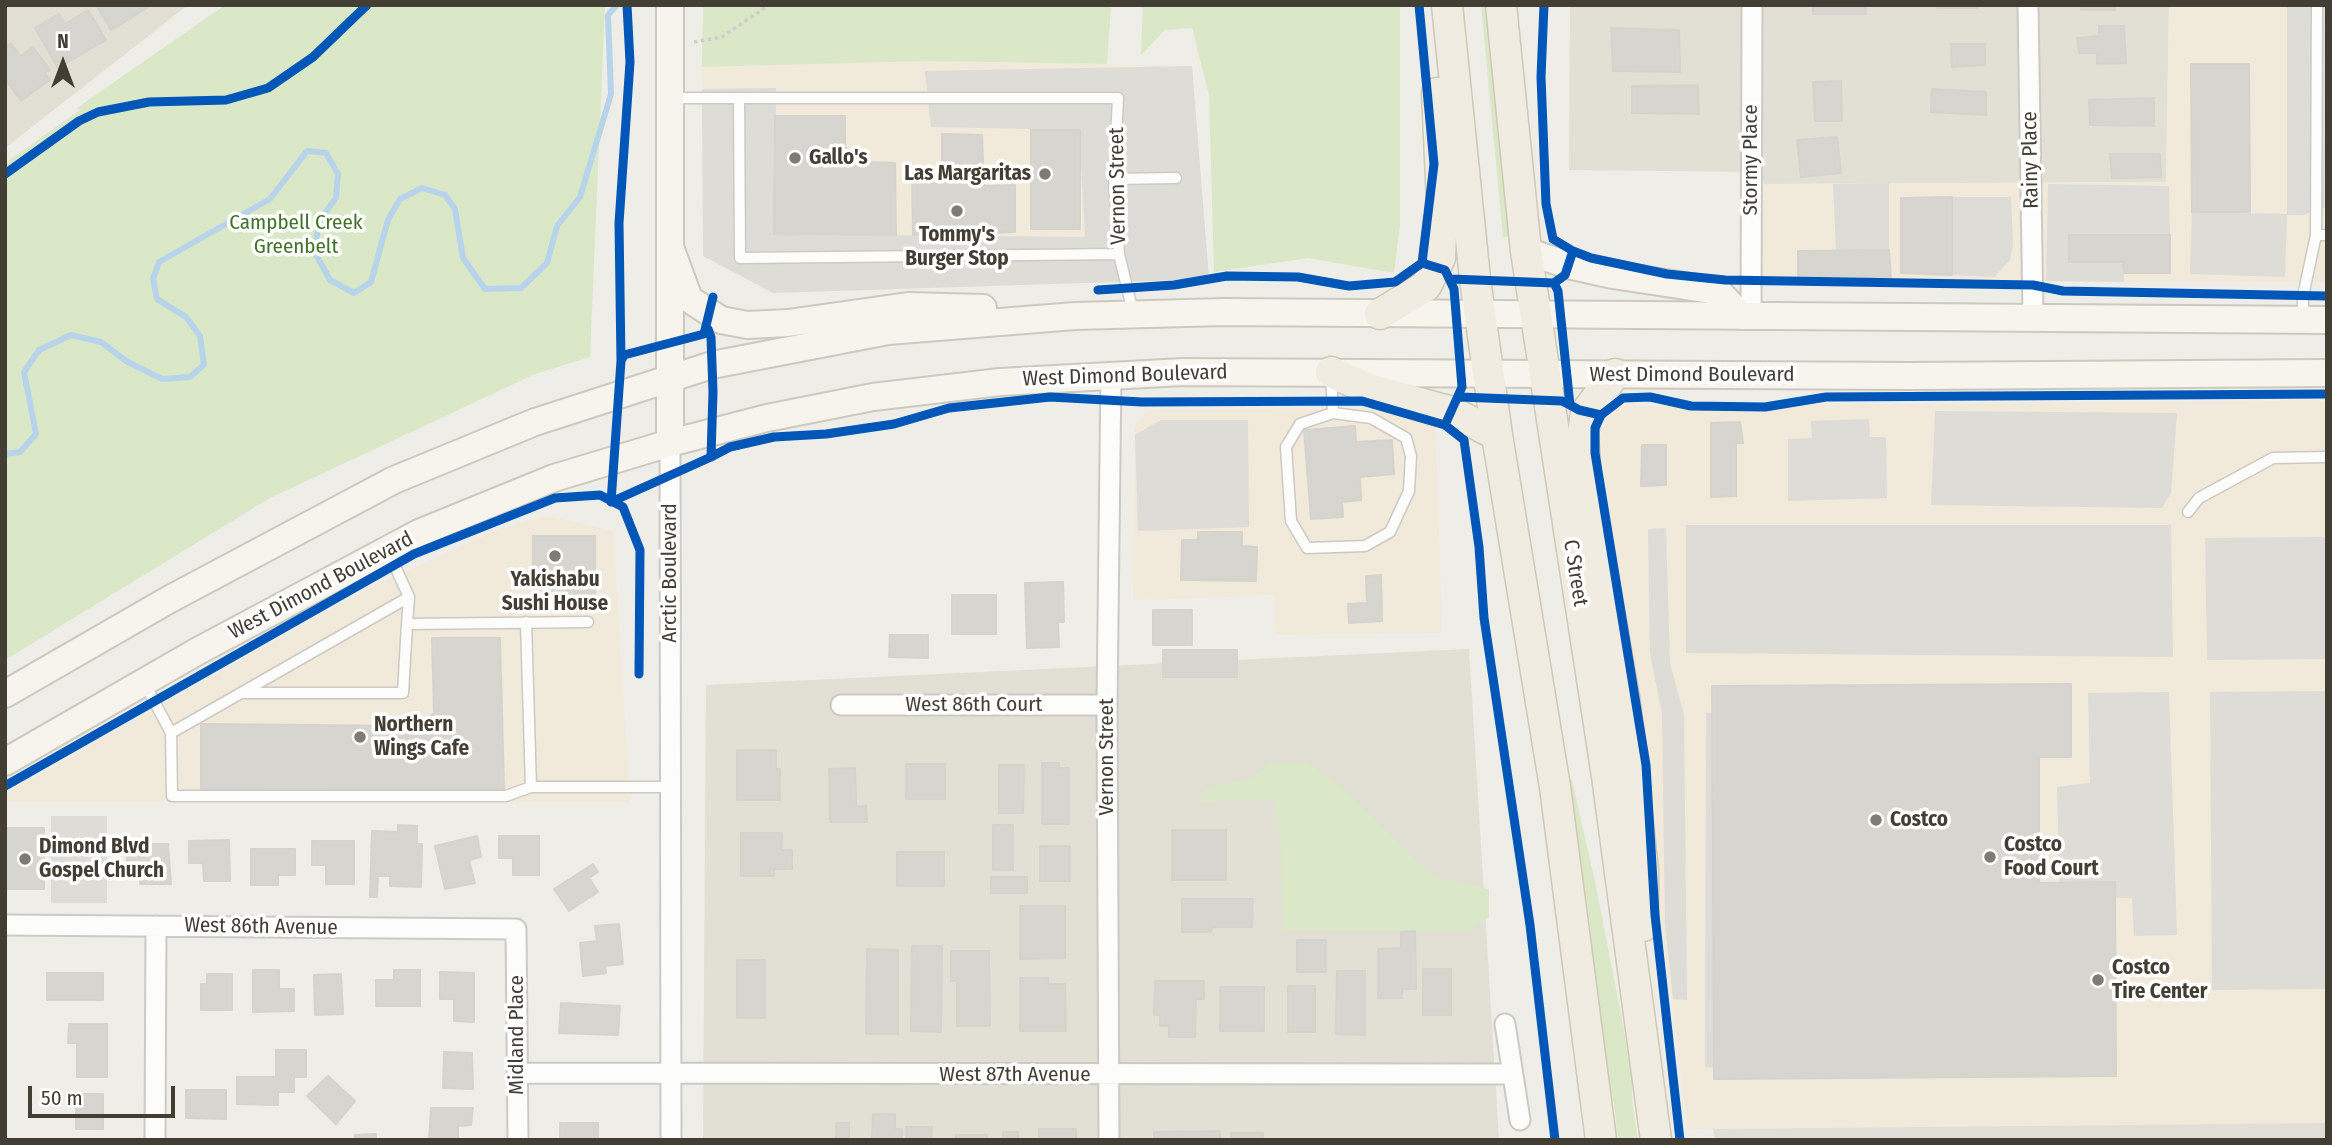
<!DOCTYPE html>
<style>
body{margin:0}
#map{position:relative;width:2332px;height:1145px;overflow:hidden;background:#eeede7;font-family:"Fira Sans Condensed",sans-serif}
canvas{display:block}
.frame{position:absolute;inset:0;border:7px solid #433e34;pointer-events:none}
.north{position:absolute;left:28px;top:28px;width:70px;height:70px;-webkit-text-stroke:5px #fff;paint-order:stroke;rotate:0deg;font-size:19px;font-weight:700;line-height:28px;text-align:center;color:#433e34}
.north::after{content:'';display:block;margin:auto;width:24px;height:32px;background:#433e34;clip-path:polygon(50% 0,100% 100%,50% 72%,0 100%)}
.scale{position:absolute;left:28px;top:1086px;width:147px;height:32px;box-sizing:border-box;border:4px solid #433e34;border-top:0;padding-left:9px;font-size:21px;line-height:24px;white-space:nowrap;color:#433e34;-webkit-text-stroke:5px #fff;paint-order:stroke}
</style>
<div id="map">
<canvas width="2332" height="1145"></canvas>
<div class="frame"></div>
<div class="north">N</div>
<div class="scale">50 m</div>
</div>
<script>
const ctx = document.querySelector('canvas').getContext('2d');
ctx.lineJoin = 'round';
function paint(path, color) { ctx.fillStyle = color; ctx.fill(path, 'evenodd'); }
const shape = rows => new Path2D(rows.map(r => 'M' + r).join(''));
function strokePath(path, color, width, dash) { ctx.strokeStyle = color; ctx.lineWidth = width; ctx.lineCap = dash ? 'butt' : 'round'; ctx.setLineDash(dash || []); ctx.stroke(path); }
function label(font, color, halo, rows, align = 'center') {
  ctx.font = font + ' "Fira Sans Condensed",sans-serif'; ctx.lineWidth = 7; ctx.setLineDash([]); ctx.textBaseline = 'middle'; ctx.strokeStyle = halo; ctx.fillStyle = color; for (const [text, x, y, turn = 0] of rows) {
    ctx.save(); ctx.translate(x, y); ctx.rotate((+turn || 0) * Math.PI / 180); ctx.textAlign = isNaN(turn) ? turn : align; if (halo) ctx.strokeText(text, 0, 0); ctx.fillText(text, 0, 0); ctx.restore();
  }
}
const residential = shape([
 [5,5,188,5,5,148],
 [1570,5,2169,5,2166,182,1764,184,1762,172,1569,170],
 [1469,649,1499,1140,703,1140,706,685]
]);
const commercial = shape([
 [2169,5,2327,5,2327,282,1760,280,1764,184,2166,182],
 [906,61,1192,66,1209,279,773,293,703,256,702,67],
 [2327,401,2327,1123,1688,1129,1600,438,1607,417,1621,406],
 [1435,409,1442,633,1276,635,1274,595,1133,600,1135,427,1148,410],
 [547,516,613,531,630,802,5,802,5,794,361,592,497,530]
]);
const industrial = shape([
 [2327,1123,2327,1140,1715,1140,1713,1129]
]);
const green = shape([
 [225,5,605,5,590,357,535,374,270,498,5,660,5,163,80,110,77,108],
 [703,5,1111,5,1107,64,926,61,702,67],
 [1143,5,1400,5,1400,225,1394,273,1308,258,1214,272,1209,95,1192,28,1165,30,1141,55],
 [1481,5,1485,5,1510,236,1503,237],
 [1270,763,1307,763,1343,788,1432,876,1489,889,1489,917,1468,931,1283,930,1281,847,1274,799,1202,802,1205,788,1250,779],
 [1567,780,1572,780,1596,886,1632,1071,1632,1101,1638,1140,1618,1140,1614,1102,1610,1097,1586,899]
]);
const parking = shape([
 [2287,5,2327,5,2327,207,2303,215,2287,215,2285,277,2190,274,2192,212,2287,214],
 [1192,66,1209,279,773,293,703,256,702,89,776,88,775,234,1085,237,1079,130,931,127,925,71],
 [1889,183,1889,250,1836,251,1833,184],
 [2048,184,2169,186,2170,235,2069,235,2069,262,2123,262,2124,282,2046,281],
 [1952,197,2011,197,2013,245,2010,260,1994,277,1952,275],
 [1935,411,2177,413,2171,493,2162,508,1931,505],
 [1869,419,1870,437,1886,437,1887,498,1788,501,1788,439,1812,438,1811,421],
 [1161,420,1248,420,1249,527,1138,531,1135,435],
 [1686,525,2171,525,2173,657,1686,653],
 [1666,528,1670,663,1684,715,1687,1000,1673,999,1665,924,1662,714,1650,653,1648,529],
 [2327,537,2327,659,2207,660,2205,538],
 [2327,691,2327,989,2212,990,2210,692],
 [2169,692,2177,935,2134,936,2132,898,2060,897,2057,787,2090,783,2088,693],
 [1706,713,1724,713,1724,1068,1705,1067],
 [51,816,107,816,107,903,51,903]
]);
const stream = shape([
 [5,454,20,452,36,434,24,372,39,350,71,335,101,342,126,361,162,379,190,377,204,365,200,336,186,317,157,299,153,279,159,262,270,199,307,151,326,153,338,174,336,198,320,220,314,251,330,280,354,293,371,282,388,220,400,199,422,188,445,195,455,209,463,258,485,289,521,288,547,263,557,226,580,197,611,94,608,15,617,5]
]);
const building = shape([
 [96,5,152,5,111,30,96,5],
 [1813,5,1865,5,1866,14,1813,14,1813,5],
 [1937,5,1977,5,1977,8,1937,8,1937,5],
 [2081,5,2115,5,2115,10,2081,10,2081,5],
 [88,10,106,40,58,68,35,28,59,14,65,24,88,10],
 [2099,26,2124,26,2126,63,2097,64,2097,53,2079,53,2077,38,2099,36,2099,26],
 [1611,28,1679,30,1680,72,1613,71,1611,28],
 [11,43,21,56,33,47,50,70,45,73,50,80,21,101,5,79,5,47,11,43],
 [1951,44,1985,44,1985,65,1952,67,1951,44],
 [2191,64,2249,64,2250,212,2192,212,2191,64],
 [1841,81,1842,121,1815,121,1813,82,1841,81],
 [1698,85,1699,114,1632,113,1632,86,1698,85],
 [1932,89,1986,92,1986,115,1931,112,1932,89],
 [2154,98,2154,126,2090,125,2089,100,2154,98],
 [775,116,845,116,845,147,867,162,895,163,896,235,774,234,775,116],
 [1031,130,1080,130,1080,229,1031,229,1031,130],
 [942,134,982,135,984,186,1015,185,1015,232,913,235,912,176,942,177,942,134],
 [1837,137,1841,173,1801,177,1797,140,1837,137],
 [2110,154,2160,154,2161,177,2112,178,2110,154],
 [1952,197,1952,275,1901,273,1901,198,1952,197],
 [2069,235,2170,235,2170,273,2124,273,2123,262,2069,262,2069,235],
 [1889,250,1891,278,1798,278,1798,251,1889,250],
 [1740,422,1743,443,1736,443,1736,496,1711,497,1711,423,1740,422],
 [1355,426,1356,442,1392,440,1394,474,1360,477,1361,500,1342,502,1343,517,1311,519,1304,430,1355,426],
 [1642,445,1666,445,1666,485,1641,486,1642,445],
 [1198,532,1242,532,1242,546,1257,547,1256,581,1181,580,1182,540,1198,540,1198,532],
 [533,536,595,536,595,603,533,603,533,536],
 [1381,575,1382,621,1349,623,1348,604,1367,603,1366,576,1381,575],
 [1063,582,1064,622,1058,622,1059,647,1027,648,1025,583,1063,582],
 [952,595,996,595,996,634,952,634,952,595],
 [1153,610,1192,610,1192,645,1153,645,1153,610],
 [890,635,928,635,928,658,889,657,890,635],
 [432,638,500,638,504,789,201,791,201,724,415,726,434,713,432,638],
 [1163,650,1237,650,1237,677,1163,677,1163,650],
 [2071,684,2071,757,2039,757,2039,883,2115,882,2116,1076,1714,1079,1712,686,2071,684],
 [737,750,776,750,776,769,780,769,780,800,737,800,737,750],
 [1042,763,1059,763,1059,768,1069,768,1069,824,1042,824,1042,763],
 [906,764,945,764,945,799,906,799,906,764],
 [999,765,1024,765,1023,813,999,813,999,765],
 [855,768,856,806,866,806,867,822,830,822,829,769,855,768],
 [398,825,417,826,417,844,422,844,421,887,390,886,390,876,378,876,377,897,370,897,372,831,398,832,398,825],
 [993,825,1013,825,1013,870,993,870,993,825],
 [5,828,44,828,44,889,5,889,5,828],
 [1172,830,1226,830,1226,880,1172,880,1172,830],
 [741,833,782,833,782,850,792,850,792,869,774,869,774,876,741,876,741,833],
 [477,836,481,857,469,860,475,883,445,889,435,846,477,836],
 [499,836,539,836,539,875,513,875,513,858,499,858,499,836],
 [229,840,230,881,204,881,203,863,189,863,189,841,229,840],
 [312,841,354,841,354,884,326,884,326,865,312,865,312,841],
 [127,844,168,844,171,884,140,884,140,867,127,866,127,844],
 [1040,846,1070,846,1070,881,1040,881,1040,846],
 [251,849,295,849,295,875,278,875,278,885,251,885,251,849],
 [897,852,944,852,944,886,897,886,897,852],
 [593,864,598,872,589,878,598,892,569,911,554,889,593,864],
 [991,877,1027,877,1027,893,991,893,991,877],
 [1182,899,1253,899,1252,927,1212,927,1211,932,1182,932,1182,899],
 [1020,906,1065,906,1065,958,1020,959,1020,906],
 [619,924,623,964,605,966,606,973,583,976,580,943,597,941,595,926,619,924],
 [1415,931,1416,989,1402,989,1402,998,1378,998,1378,949,1401,948,1401,932,1415,931],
 [1297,940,1326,940,1326,972,1297,972,1297,940],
 [912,946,942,946,941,1032,911,1031,912,946],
 [867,949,898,950,898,1034,866,1034,867,949],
 [951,951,989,951,990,1026,957,1026,957,981,951,981,951,951],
 [737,960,765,960,765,1018,737,1018,737,960],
 [1423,969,1451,969,1451,1015,1423,1015,1423,969],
 [253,970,279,970,279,989,294,989,294,1011,253,1012,253,970],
 [394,970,420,970,420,1006,376,1006,376,980,394,980,394,970],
 [1337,971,1365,971,1365,1035,1336,1034,1337,971],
 [440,972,474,973,474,1022,454,1021,454,999,440,999,440,972],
 [47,973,103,973,103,1000,47,1000,47,973],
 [207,974,232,974,232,1010,201,1010,201,984,207,984,207,974],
 [341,974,343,1014,315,1015,314,975,341,974],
 [1020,978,1048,978,1048,984,1065,984,1066,1031,1020,1031,1020,978],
 [1155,981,1204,981,1204,999,1196,999,1195,1037,1169,1037,1169,1026,1160,1026,1160,1015,1154,1015,1155,981],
 [1288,986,1315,986,1315,1032,1288,1032,1288,986],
 [1220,987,1264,987,1264,1031,1220,1031,1220,987],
 [561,1003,620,1006,618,1035,559,1033,561,1003],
 [69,1024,107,1024,107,1077,77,1077,77,1043,68,1043,69,1024],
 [276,1050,306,1050,306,1077,294,1077,294,1092,278,1092,278,1105,237,1104,237,1077,276,1077,276,1050],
 [444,1052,472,1053,473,1089,443,1088,444,1052],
 [328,1076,355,1101,336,1124,307,1096,328,1076],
 [186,1090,226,1090,226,1119,186,1118,186,1090],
 [76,1094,103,1094,103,1129,76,1129,76,1094],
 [431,1108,473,1108,471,1125,458,1126,458,1140,429,1140,431,1108],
 [873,1114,895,1114,895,1129,902,1129,902,1140,872,1140,873,1114],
 [560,1123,598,1123,598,1140,560,1140,560,1123],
 [836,1123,849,1123,849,1140,836,1140,836,1123],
 [906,1127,932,1127,931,1140,906,1140,906,1127],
 [1039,1129,1076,1129,1076,1140,1039,1140,1039,1129],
 [1220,1131,1220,1140,1154,1140,1154,1132,1220,1131],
 [1003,1132,1018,1132,1018,1140,1003,1140,1003,1132],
 [1231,1133,1263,1133,1263,1140,1231,1140,1231,1133],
 [376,1134,376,1140,355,1140,355,1135,376,1134],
 [956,1135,987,1135,987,1140,956,1140,956,1135]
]);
const path = shape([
 [694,42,722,37,769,5]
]);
const service = shape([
 [673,98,739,98],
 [1114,179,1176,178],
 [2316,235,2327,235],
 [1119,254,740,258,739,98,1118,98,1114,179,1119,254,1133,312],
 [2303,319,2303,296,2316,235,2317,5],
 [1331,376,1333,413],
 [1333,413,1371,418,1406,438,1411,456,1409,491,1390,532,1365,546,1307,548,1291,521,1286,447,1300,424,1333,413],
 [2188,512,2199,498,2273,458,2327,457],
 [388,551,409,597,407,624,588,622],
 [526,622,531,787,672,787],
 [145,684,171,733,172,796,506,796,531,787],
 [242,693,403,693,407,624],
 [171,733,409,597]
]);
const minor = shape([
 [2028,5,2033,316],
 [1751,316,1752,5],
 [670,443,671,1140],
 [841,705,1107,705],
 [5,925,516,929,518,1140],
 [1505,1024,1520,1120],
 [518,1073,1512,1074],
 [155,1140,156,926],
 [1109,1140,1107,705,1111,374]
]);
const secondary = shape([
 [670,5,670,443],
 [670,247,689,299,721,320,747,325,788,323,908,306,983,308],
 [1526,251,1568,265,1613,275,1718,291,1741,316],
 [5,694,170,599,394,480,535,422,712,365,888,331,1075,316,1224,312,2327,320],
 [5,762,198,651,419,533,554,478,670,443,767,418,873,397,1000,382,1183,372,1909,376,2327,373]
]);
const primary = shape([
 [1447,5,1475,279,1497,435,1555,787,1601,1140],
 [1501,5,1526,251,1607,776,1656,1140],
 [1380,314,1426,286,1440,258,1442,201,1437,93],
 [1331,372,1368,389,1452,412,1497,435],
 [1615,374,1586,412,1583,435,1586,478,1625,703,1643,871,1643,926]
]);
const cycleway = shape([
 [1544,5,1541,77,1546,204,1553,239,1573,251,1565,275,1554,283],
 [5,174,79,121,98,112,149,102,226,100,268,88,313,57,367,5],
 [1573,251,1591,258,1667,274,1725,280,2033,285,2063,291,2327,296],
 [1451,279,1554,283,1558,291,1570,405,1579,410,1601,415,1623,398,1650,397,1691,406,1765,407,1826,397,2327,394],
 [1098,290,1174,285,1227,276,1298,277,1349,286,1395,282,1422,263,1434,164,1419,5],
 [621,361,624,355,704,334,713,297],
 [1460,397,1562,401,1570,405],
 [1601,415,1595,428,1595,453,1646,765,1655,915,1680,1140],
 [1445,425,1464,440,1479,547,1484,618,1530,925,1555,1140],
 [711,457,730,447,774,437,826,434,894,424,949,408,1050,397,1142,402,1362,401,1445,425,1462,387,1454,289,1445,270,1422,263],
 [611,502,621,361,619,223,630,62,627,5],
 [611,502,711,457,713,392,711,337,708,329],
 [5,786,414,554,555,498,600,495,623,507,640,550,639,674]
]);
const markers = [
 [795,158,7,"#7f7b73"],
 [1045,174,7,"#7f7b73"],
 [957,211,7,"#7f7b73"],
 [555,556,7,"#7f7b73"],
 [360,737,7,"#7f7b73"],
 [1876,820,7,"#7f7b73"],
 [1990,857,7,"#7f7b73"],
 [25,859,7,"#7f7b73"],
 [2098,980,7,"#7f7b73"]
];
const poiNames = [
 ["Gallo's",809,158],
 ["Las Margaritas",1031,174,"right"],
 ["Tommy's",957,235,"center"],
 ["Burger Stop",957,259,"center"],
 ["Yakishabu",555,580,"center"],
 ["Sushi House",555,604,"center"],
 ["Northern",374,725],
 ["Wings Cafe",374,749],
 ["Costco",1890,820],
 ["Costco",2004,845],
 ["Food Court",2004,869],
 ["Dimond Blvd",39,847],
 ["Gospel Church",39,871],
 ["Costco",2112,968],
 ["Tire Center",2112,992]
];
const streetNames = [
 ["Stormy Place",1751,160,-90],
 ["Rainy Place",2031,160,-91],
 ["Vernon Street",1118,186,-91],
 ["West Dimond Boulevard",1692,375],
 ["West Dimond Boulevard",1125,376,-2],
 ["Arctic Boulevard",670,573,-90],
 ["C Street",1575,573,81],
 ["West Dimond Boulevard",321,586,-28],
 ["West 86th Court",974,705],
 ["Vernon Street",1107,757,-90],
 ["West 86th Avenue",261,927,1],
 ["Midland Place",517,1035,-90],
 ["West 87th Avenue",1015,1075]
];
const parkNames = [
 ["Campbell Creek",296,223],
 ["Greenbelt",296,247]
];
paint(residential, '#e2dfd4');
paint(commercial, '#f1e9da');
paint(industrial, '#e1ded8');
paint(green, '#dae8c8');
paint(parking, '#dddcd7');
strokePath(stream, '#b8d4ea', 6);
paint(building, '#d7d5d0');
strokePath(building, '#d6d3cd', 2);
strokePath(service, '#cccac5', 13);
strokePath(minor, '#cccac5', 23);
strokePath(secondary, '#cccabe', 30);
strokePath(primary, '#cfc9b5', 33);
strokePath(path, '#cfcdc9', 3.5, [3.5, 3.5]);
strokePath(service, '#fcfcfb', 10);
strokePath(minor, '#fcfcfb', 19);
strokePath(secondary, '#f6f4ed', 26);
strokePath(primary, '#f0ece2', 30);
strokePath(cycleway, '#0057b8', 9);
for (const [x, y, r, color] of markers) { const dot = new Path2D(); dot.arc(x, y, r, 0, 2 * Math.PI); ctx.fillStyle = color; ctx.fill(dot); strokePath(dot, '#fff', 2.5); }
label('bold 21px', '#433e34', '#fff', poiNames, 'left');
label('21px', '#433e34', '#fff', streetNames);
label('21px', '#42712b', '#fff', parkNames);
</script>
